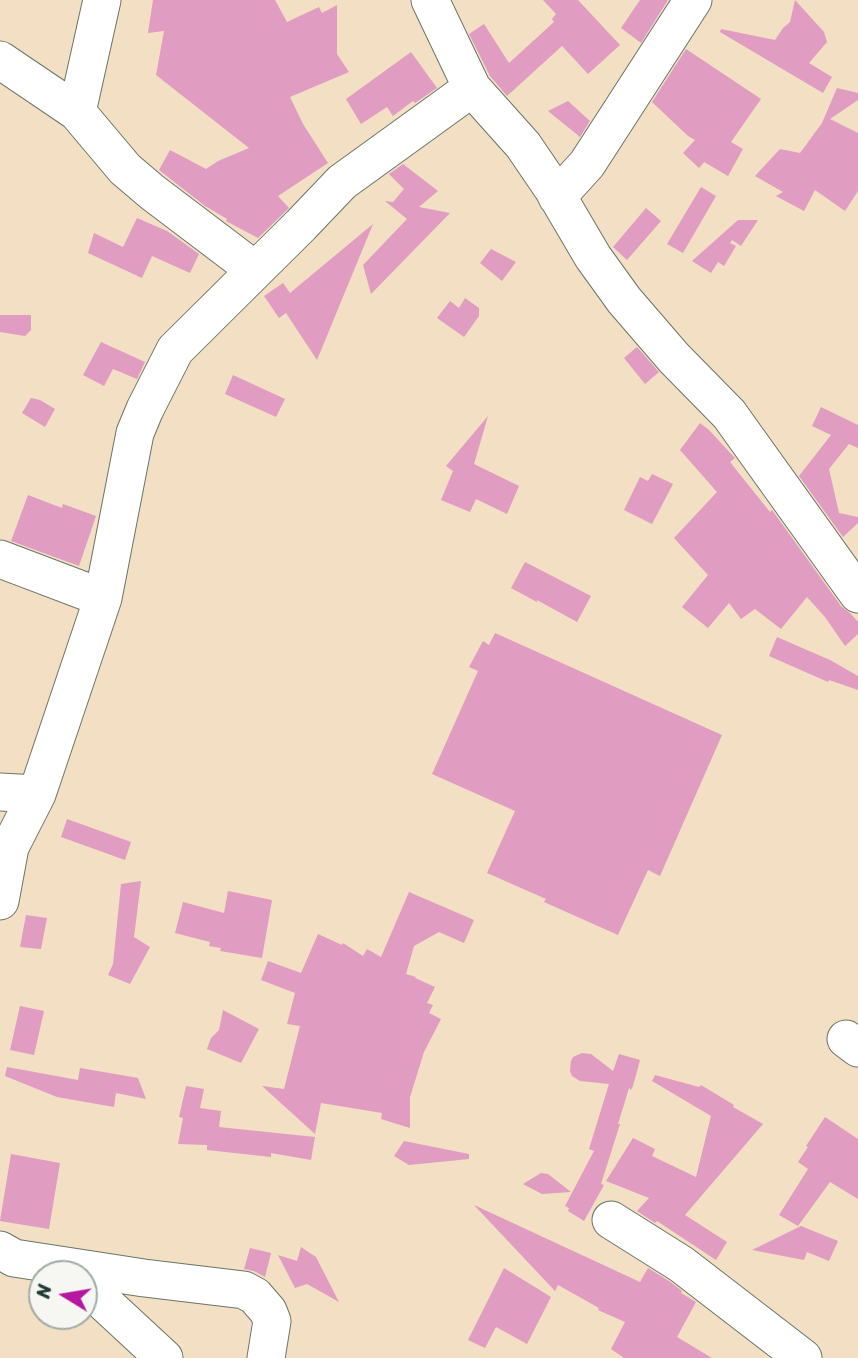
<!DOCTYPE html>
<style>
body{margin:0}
#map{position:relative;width:858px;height:1358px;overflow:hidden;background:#f2dfc4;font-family:Sriracha,sans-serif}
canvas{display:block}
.north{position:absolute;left:28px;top:1260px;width:70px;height:70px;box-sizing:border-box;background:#f6f6f2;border:2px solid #a0aca6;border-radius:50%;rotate:281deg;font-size:19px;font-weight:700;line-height:28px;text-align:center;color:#1f3d34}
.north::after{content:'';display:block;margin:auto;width:24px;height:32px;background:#b5179e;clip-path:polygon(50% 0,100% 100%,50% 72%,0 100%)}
</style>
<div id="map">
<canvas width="858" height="1358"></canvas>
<div class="north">N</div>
</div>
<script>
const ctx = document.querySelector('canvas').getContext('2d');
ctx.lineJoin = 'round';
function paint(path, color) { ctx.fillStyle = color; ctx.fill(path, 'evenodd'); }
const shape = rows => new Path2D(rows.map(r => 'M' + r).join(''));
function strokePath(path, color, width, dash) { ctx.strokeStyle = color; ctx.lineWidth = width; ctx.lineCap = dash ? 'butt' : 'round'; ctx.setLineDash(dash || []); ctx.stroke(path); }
const building = shape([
 [153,0,275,0,287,22,319,7,322,13,337,5,337,54,349,72,290,97,303,124,328,163,278,196,289,208,258,238,226,221,227,219,205,206,159,170,170,150,206,169,218,161,249,148,156,75,164,31,148,33],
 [543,0,578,0,620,45,588,74,562,46,507,96,490,76,469,34,484,24,509,63,554,22,552,19,556,14],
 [640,0,668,0,641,43,621,28],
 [795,0,824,32,827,42,809,63,832,77,823,93,720,32,721,29,775,40,783,28,790,22],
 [686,49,761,99,731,142,743,149,728,176,704,162,699,168,683,153,695,140,688,136,652,102],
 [411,52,437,88,415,103,413,101,393,116,387,107,361,124,346,99],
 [837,88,858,93,858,100,830,119,858,133,858,191,845,211,815,190,804,211,776,196,783,192,755,176,780,149,800,153,822,123],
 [568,101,590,121,580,137,548,111],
 [403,164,438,191,419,207,450,213,371,294,363,265,407,219,385,201,393,202,404,189,389,174],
 [701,187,716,196,683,253,667,244],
 [646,208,661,221,627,260,613,247],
 [137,218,167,231,199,254,190,273,152,256,142,278,88,253,94,233,123,247],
 [738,220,758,220,741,246,732,240,730,243,736,246,724,266,718,262,711,273,692,261],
 [373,224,317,360,286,313,279,318,264,296,283,283,290,293],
 [491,249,516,262,502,281,480,263],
 [465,298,479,308,479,316,464,337,437,318,450,301,459,308],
 [0,315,31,315,31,330,25,336,0,332],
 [101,342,145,362,137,379,113,369,104,386,83,375],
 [637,347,659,372,645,384,624,358],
 [233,375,285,399,276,417,225,394],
 [31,398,40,400,55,409,45,427,22,413],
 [821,407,858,425,858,448,849,444,829,469,839,513,858,517,858,523,843,537,799,476,831,435,812,426],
 [488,416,474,464,519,486,507,514,476,499,470,512,441,500,453,471,446,466],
 [700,423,709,430,733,456,735,458,730,462,770,512,772,510,841,606,850,613,858,622,858,634,845,646,825,617,807,597,781,629,755,609,741,619,729,603,708,628,682,607,708,575,674,538,717,492,680,450],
 [652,474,673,484,652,524,624,510,640,477,648,481],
 [28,495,62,508,63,504,96,516,79,566,11,541],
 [525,562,591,596,577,622,537,600,537,602,511,588],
 [495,633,722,735,660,876,648,870,618,935,544,902,546,899,487,873,515,811,432,774,478,671,469,667,483,641,489,645],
 [777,637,830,660,858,676,858,690,829,680,828,682,769,656],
 [67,819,131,842,125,860,61,837],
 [141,881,134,937,150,947,130,984,108,975,113,964,121,884],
 [228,891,272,900,262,958,220,951,221,948,209,946,210,942,175,933,183,902,224,913],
 [409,892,474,920,464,943,439,932,414,946,406,974,416,977,415,978,435,987,427,1003,433,1005,429,1013,441,1019,424,1052,410,1097,410,1128,381,1119,382,1113,321,1103,315,1134,262,1086,284,1089,300,1026,287,1024,295,993,261,980,268,961,301,973,318,934,342,945,343,943,363,956,367,949,381,957],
 [26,915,47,918,41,949,20,947],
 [20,1006,44,1011,34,1055,10,1050],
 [223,1010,259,1029,241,1063,207,1049,211,1038,219,1030],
 [582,1053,591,1054,613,1071,619,1054,640,1060,633,1086,631,1090,629,1088,618,1124,620,1124,601,1184,604,1185,584,1221,568,1211,569,1208,565,1206,594,1151,589,1149,609,1084,580,1081,572,1076,570,1071,571,1061,573,1057],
 [7,1067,78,1080,80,1068,138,1078,146,1099,116,1093,114,1107,57,1097,5,1076],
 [655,1075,699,1087,701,1085,734,1105,733,1107,763,1124,685,1215,727,1242,716,1260,657,1221,655,1223,637,1211,649,1198,606,1181,633,1138,655,1149,652,1156,696,1177,711,1116,652,1081],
 [186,1086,204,1089,200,1108,221,1111,219,1127,315,1137,311,1160,271,1153,271,1157,207,1150,207,1145,178,1144,183,1118,179,1117],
 [825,1117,858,1139,858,1199,830,1182,798,1226,779,1215,808,1169,798,1162,808,1147,806,1146],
 [404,1141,469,1154,469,1159,409,1165,394,1156],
 [11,1154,60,1163,49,1229,0,1221],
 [541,1173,548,1174,571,1192,542,1194,523,1184],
 [474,1205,640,1282,648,1268,669,1281,682,1291,681,1293,696,1302,677,1337,712,1358,624,1358,611,1349,625,1322,598,1310,599,1308,558,1285,555,1291],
 [801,1226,838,1241,829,1261,807,1252,804,1260,752,1250],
 [301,1247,316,1257,339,1302,307,1284,295,1288,278,1255,297,1261],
 [250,1248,271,1253,265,1277,254,1271,244,1269],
 [504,1268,551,1297,527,1344,496,1327,485,1348,468,1340]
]);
const minor = shape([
 [430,0,472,88,523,145,553,189,593,257,624,300,674,358,729,414,858,594],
 [0,60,77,112,125,169,152,192,255,270],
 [77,112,102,0],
 [557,197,587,164,693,0],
 [0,559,103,598],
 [0,792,37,794],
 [0,901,10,847,37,794,103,598,135,433,145,409,175,350,301,225,342,182,472,88],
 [846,1039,858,1048],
 [611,1220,681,1264,803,1358],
 [0,1250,14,1258,144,1278,244,1290,255,1296,268,1311,272,1321,266,1358],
 [84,1291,96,1295,164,1358]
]);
paint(building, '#e09cc1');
strokePath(minor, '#697666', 39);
strokePath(minor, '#fff', 37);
</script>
